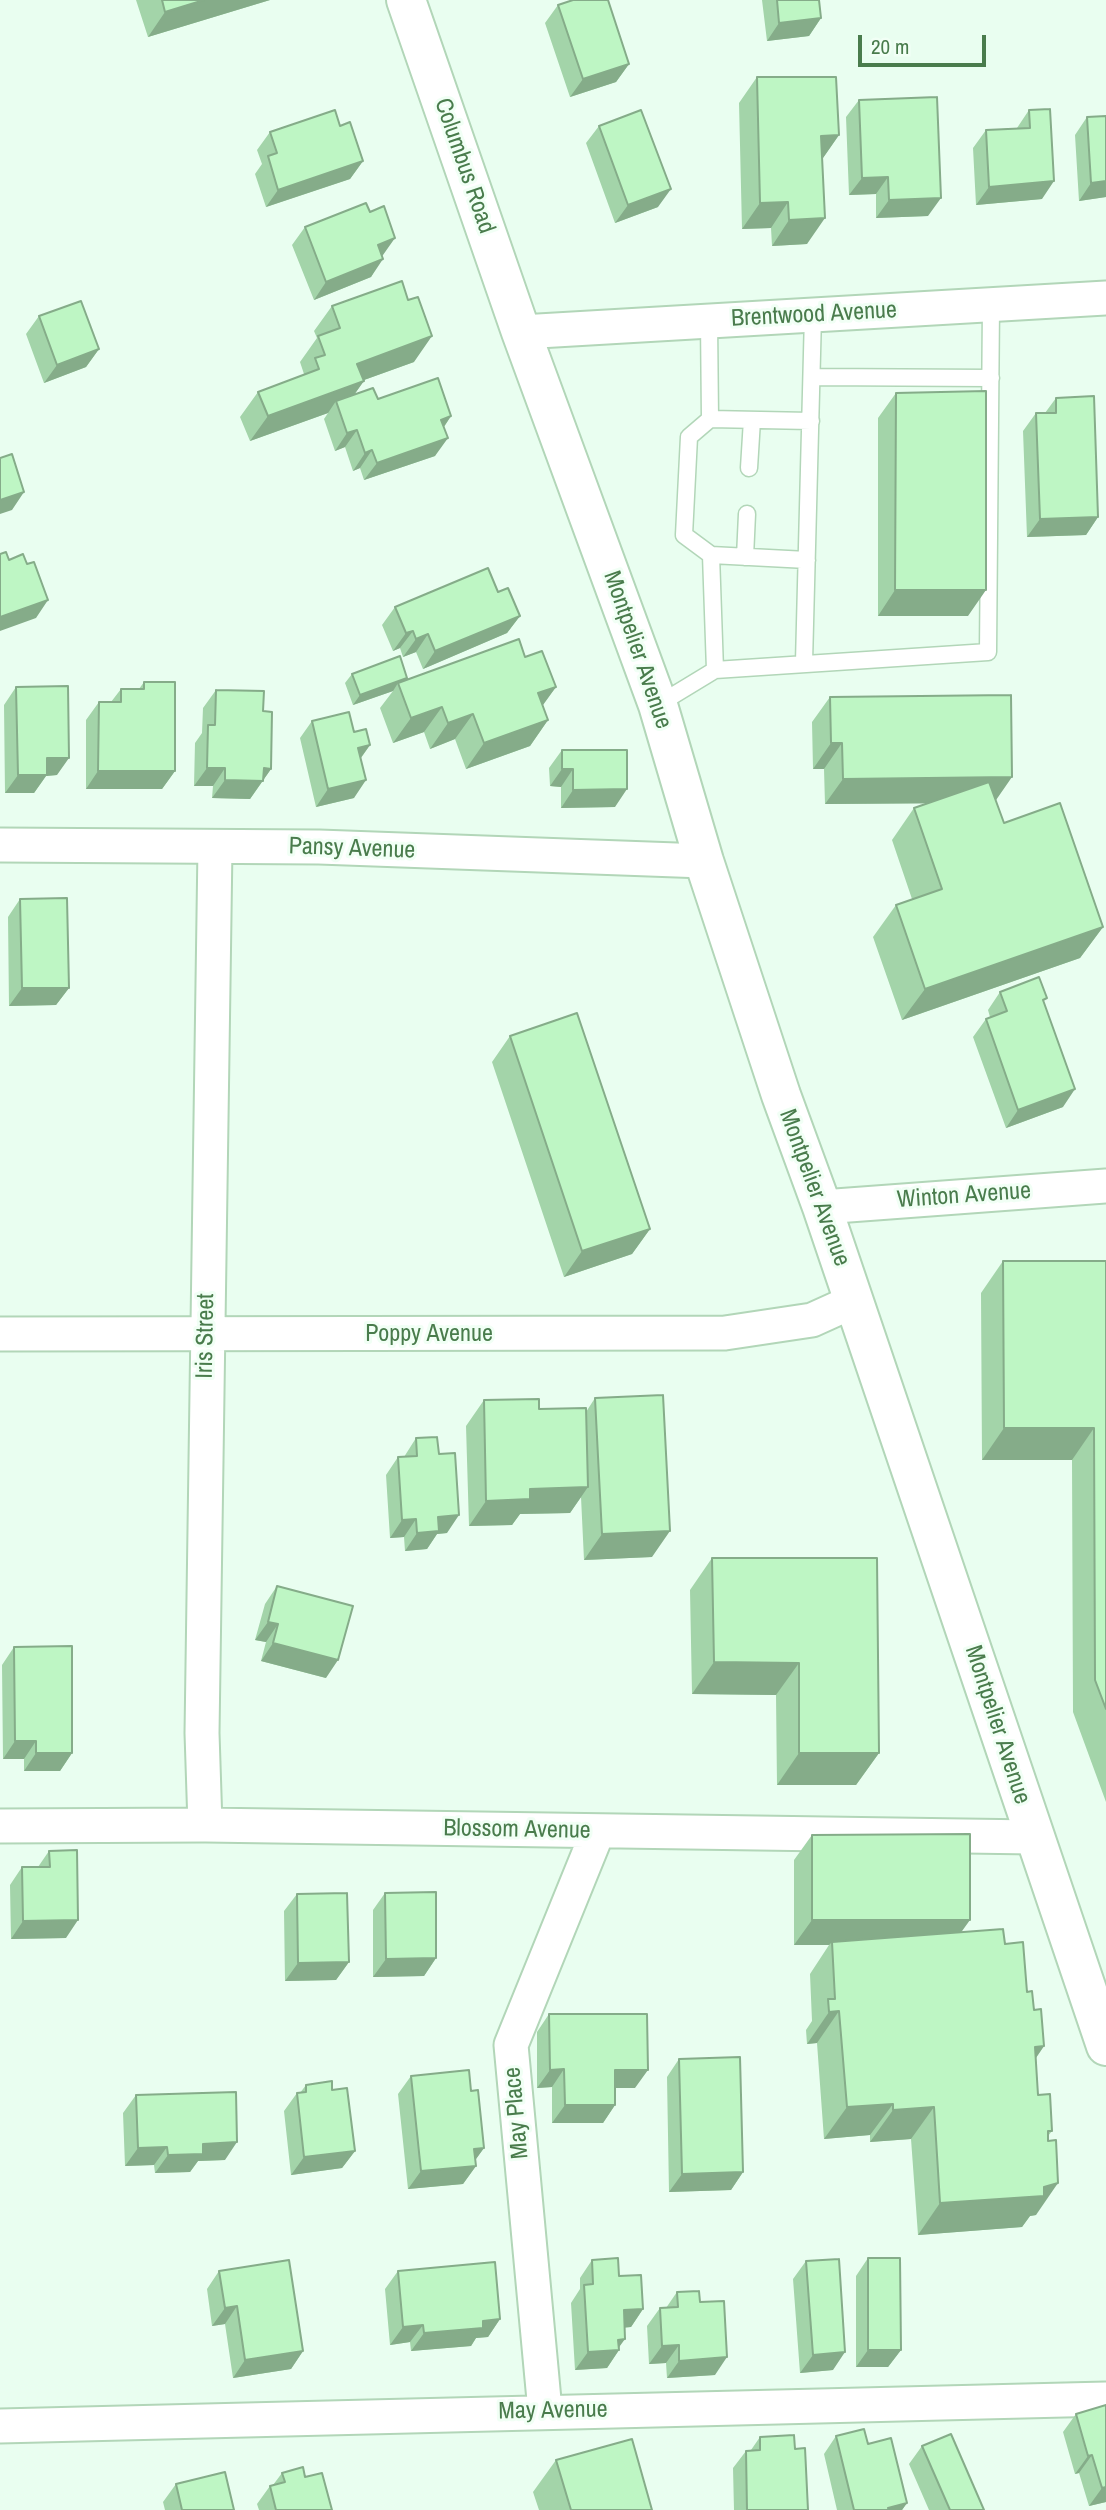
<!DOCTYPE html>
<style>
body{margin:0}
#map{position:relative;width:1106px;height:2510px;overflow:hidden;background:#e9fef0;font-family:"Archivo Narrow",sans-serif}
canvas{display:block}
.scale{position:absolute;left:858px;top:35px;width:128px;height:32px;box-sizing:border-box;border:4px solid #497c4c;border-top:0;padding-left:9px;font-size:21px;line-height:24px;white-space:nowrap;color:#497c4c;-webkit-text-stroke:5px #f1fff5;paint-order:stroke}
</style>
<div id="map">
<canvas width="1106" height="2510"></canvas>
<div class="scale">20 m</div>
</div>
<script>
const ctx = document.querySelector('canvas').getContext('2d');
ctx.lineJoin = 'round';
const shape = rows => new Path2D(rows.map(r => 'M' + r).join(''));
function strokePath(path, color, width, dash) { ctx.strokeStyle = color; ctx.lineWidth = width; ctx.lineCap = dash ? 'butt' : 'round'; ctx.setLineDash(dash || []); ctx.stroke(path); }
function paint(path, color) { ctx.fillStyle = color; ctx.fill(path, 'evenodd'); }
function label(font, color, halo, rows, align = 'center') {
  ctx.font = font + ' "Archivo Narrow",sans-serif'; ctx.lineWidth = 6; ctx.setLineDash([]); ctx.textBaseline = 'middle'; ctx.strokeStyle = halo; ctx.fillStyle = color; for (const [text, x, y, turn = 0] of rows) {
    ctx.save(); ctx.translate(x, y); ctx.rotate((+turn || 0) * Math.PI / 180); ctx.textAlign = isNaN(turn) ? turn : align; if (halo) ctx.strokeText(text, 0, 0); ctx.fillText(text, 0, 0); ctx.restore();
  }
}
const service = shape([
 [709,321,710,419,689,437,684,535,711,555,807,560],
 [812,377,991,378],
 [710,419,811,421],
 [749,468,752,420],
 [711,555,715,670],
 [745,557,747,514],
 [804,662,813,315],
 [659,704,715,670,988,652,991,305]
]);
const minor = shape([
 [521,332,1106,298],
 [0,845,319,847,704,861],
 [822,1207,1106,1186],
 [0,1334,725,1333,812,1320,854,1301],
 [205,1825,202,1733,215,847],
 [0,1826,205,1825,1034,1837],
 [545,2411,511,2045,598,1831],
 [0,2426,1106,2399]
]);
const tertiary = shape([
 [406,0,521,332,658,705,704,861,781,1095,822,1207,1106,2046]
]);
const wall = shape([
 [136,0,270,0,148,37],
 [762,0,819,0,821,18,809,36,767,41],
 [558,5,629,64,616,82,570,97,545,23],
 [757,77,839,135,822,159,807,244,772,246,771,228,742,229,739,103],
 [859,100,928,216,876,218,876,194,849,195,846,117],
 [1029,110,1042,199,976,205,973,148,986,130,1017,128],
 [1106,116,1106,197,1079,201,1075,135,1087,117],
 [340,126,363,161,350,179,266,207,255,174,262,164,257,150,270,132],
 [599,126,658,207,615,223,586,143],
 [370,212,383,255,371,277,314,300,292,245,305,227],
 [332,306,414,362,364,380,354,395,378,399,451,416,444,427,435,456,364,480,360,468,353,471,345,447,335,451,324,419,328,413,250,441,240,417,258,392,304,375,304,374,300,362,317,338,314,331],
 [39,316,99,349,86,367,44,383,26,334],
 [896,393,968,616,878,616,878,418],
 [1056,398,1098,517,1086,535,1027,537,1023,431,1036,413,1045,413],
 [498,592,520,616,507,633,423,669,416,652,403,657,400,648,393,651,382,625,395,607],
 [525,657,556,687,542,705,548,720,530,746,466,769,455,739,430,749,424,732,393,743,380,708,393,691,353,705,345,683,352,674,407,680],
 [144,682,175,771,162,789,86,789,86,720,99,702,111,702,121,689,139,689],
 [16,687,57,775,46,776,34,793,5,793,4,705],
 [216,690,263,711,271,769,250,799,212,798,213,786,194,786,195,743,202,733,203,708],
 [830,697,995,800,1004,823,1103,927,1080,958,902,1020,873,937,896,905,912,899,892,840,914,808,929,803,825,804,824,769,813,769,812,722],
 [312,721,354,732,370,745,361,758,354,798,316,807,300,738],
 [562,750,615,807,561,808,561,787,550,786,549,768],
 [20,899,69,988,56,1005,9,1006,8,917],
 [1000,992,1044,1002,1063,1107,1006,1128,973,1037,986,1019,990,1017,988,1010],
 [510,1036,650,1229,632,1254,564,1277,492,1062],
 [1003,1261,1106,1261,1106,1802,1073,1712,1072,1460,982,1460,981,1293],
 [595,1398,652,1557,584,1560,581,1497,570,1513,520,1514,512,1525,469,1526,466,1426,484,1400,539,1409,586,1412],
 [416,1438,447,1533,437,1534,427,1549,405,1551,404,1537,390,1538,386,1475,398,1457,404,1457],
 [712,1558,879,1753,856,1785,777,1785,776,1695,692,1694,690,1590],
 [277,1586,326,1678,261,1661,266,1642,255,1640,265,1604],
 [14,1647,72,1753,60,1771,24,1771,24,1759,3,1759,2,1665],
 [812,1835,961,1932,1005,1944,1034,2010,1044,2046,1036,2058,1038,2095,1052,2131,1048,2136,1036,2215,1030,2216,1022,2227,918,2235,911,2139,870,2142,870,2135,824,2139,817,2043,807,2044,806,2030,812,2021,810,1974,829,1945,794,1945,794,1860],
 [49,1851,66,1938,11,1939,10,1885,22,1867,38,1867],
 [385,1893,436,1958,424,1976,373,1977,373,1910],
 [297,1894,349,1962,336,1980,285,1981,284,1911],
 [549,2014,635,2088,615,2088,615,2105,603,2123,552,2123,552,2087,537,2088,537,2032],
 [679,2059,743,2172,731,2190,669,2192,667,2077],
 [411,2076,471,2091,484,2148,475,2160,476,2166,463,2184,408,2189,398,2094],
 [306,2085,355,2151,342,2168,291,2175,284,2111,297,2093,300,2093],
 [136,2095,225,2160,198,2161,190,2172,155,2173,154,2165,125,2166,123,2113],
 [868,2258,901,2350,888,2367,856,2367,856,2276],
 [592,2260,619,2276,643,2309,631,2327,624,2328,619,2350,607,2368,575,2370,571,2303,580,2289,580,2278],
 [806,2261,833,2370,800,2373,793,2279],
 [219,2271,303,2351,291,2369,233,2378,225,2324,212,2326,207,2289],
 [398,2271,500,2319,488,2337,476,2338,471,2346,411,2351,410,2342,390,2345,385,2289],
 [677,2292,700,2302,715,2375,667,2378,666,2363,649,2364,647,2326,660,2308,666,2308],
 [1106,2405,1106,2502,1089,2506,1079,2473,1075,2474,1063,2432,1076,2414],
 [836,2436,868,2444,907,2503,902,2510,837,2510,824,2454],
 [760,2437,795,2449,808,2510,734,2510,733,2468,746,2451,751,2450],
 [922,2446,984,2510,929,2510,909,2464],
 [556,2460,652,2510,539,2510,533,2492],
 [282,2473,332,2510,259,2510,257,2504,270,2486,273,2485],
 [176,2484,234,2510,165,2510,163,2502]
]);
const shadedWall = shape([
 [204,0,270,0,148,37,165,12],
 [821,18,809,36,767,41,779,23],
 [629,64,616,82,570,97,583,79],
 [839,135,821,161,821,136],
 [363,161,350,179,266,207,278,190],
 [888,177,876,194,849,195,862,178],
 [1054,181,1042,199,976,205,989,187],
 [1106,181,1106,197,1079,201,1091,183],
 [671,189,658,207,615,223,628,205],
 [941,198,928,216,876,218,889,200],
 [788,202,771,228,742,229,760,203],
 [825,218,807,244,772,246,789,220],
 [395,238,383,255,365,263,378,245],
 [383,259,371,277,314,300,326,282],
 [432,336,414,362,339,389,357,364],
 [99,349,86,367,44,383,57,365],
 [364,381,346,406,336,401,328,413,250,441,268,416],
 [451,416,439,434,441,420],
 [357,430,345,447,335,451,347,433],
 [448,438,435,456,364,480,377,463],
 [372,450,360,468,353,471,365,453],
 [24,492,12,510,0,514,0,500],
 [1098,517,1086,535,1027,537,1040,519],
 [895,590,986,590,968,616,878,616],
 [48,600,36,618,0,631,0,617],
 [520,616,507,633,423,669,435,651],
 [413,631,400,648,393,651,406,633],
 [428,634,416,652,403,657,416,639],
 [407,678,398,683,393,691,353,705,360,695],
 [556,687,538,712,538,693],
 [442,707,424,732,393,743,411,718],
 [473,714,455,739,430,749,448,723],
 [548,720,530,746,466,769,484,743],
 [831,743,842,743,824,769,813,769],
 [370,745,357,763,358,748],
 [47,758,69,758,57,775,46,776,34,793,5,793,18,775],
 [207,768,225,768,213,786,194,786],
 [264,768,271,769,250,799,212,798,225,780],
 [562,769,573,769,561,787,550,786],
 [98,771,175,771,162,789,86,789],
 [1012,777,994,803,825,804,843,779],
 [366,780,354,798,316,807,328,789],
 [627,789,615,807,561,808,573,790],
 [1103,927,1080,958,902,1020,925,989],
 [22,988,69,988,56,1005,9,1006],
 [1075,1089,1063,1107,1006,1128,1018,1110],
 [650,1229,632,1254,564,1277,582,1251],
 [1004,1428,1094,1428,1072,1460,982,1460],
 [588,1487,570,1513,520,1514,512,1525,469,1526,486,1501,530,1489],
 [459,1515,447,1533,437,1534,427,1549,405,1551,417,1533,438,1517],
 [416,1519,404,1537,390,1538,402,1520],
 [670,1531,652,1557,584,1560,602,1534],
 [268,1622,278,1624,266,1642,255,1640],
 [273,1643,338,1660,326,1678,261,1661],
 [714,1662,799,1663,776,1695,692,1694],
 [15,1741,36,1741,24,1759,3,1759],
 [36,1753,72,1753,60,1771,24,1771],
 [799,1753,879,1753,856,1785,777,1785],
 [78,1920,66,1938,11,1939,23,1921],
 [812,1920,970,1920,952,1945,832,1942,829,1945,794,1945],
 [436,1958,424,1976,373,1977,386,1959],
 [349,1962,336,1980,285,1981,298,1963],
 [839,2011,817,2043,807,2044,829,2012],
 [1044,2046,1022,2078,1035,2047],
 [564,2069,552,2087,537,2088,550,2070],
 [615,2070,648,2070,635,2088,603,2088],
 [893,2104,870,2135,824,2139,847,2107],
 [565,2105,615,2105,603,2123,552,2123],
 [934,2107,911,2139,870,2142,893,2110],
 [237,2142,225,2160,198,2161,190,2172,155,2173,168,2155,203,2144],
 [167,2147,154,2165,125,2166,138,2148],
 [484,2148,471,2166,474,2149],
 [355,2151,342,2168,291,2175,304,2157],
 [476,2166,463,2184,408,2189,421,2171],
 [743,2172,731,2190,669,2192,682,2174],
 [1058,2183,1036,2215,1030,2216,1022,2227,918,2235,940,2203,1044,2187],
 [237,2306,225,2324,212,2326,225,2308],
 [643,2309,631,2327,611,2328,624,2310],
 [500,2319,488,2337,476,2338,471,2346,411,2351,424,2333,483,2321],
 [423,2325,410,2342,390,2345,403,2327],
 [625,2339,617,2350,619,2350,607,2368,575,2370,588,2352,618,2340],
 [679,2345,666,2363,649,2364,662,2346],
 [868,2350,901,2350,888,2367,856,2367],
 [303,2351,291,2369,233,2378,245,2360],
 [845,2352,833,2370,800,2373,813,2355],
 [727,2357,715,2375,667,2378,679,2361],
 [1092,2455,1079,2473,1075,2474,1088,2456],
 [1106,2487,1106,2502,1089,2506,1102,2488],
 [907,2503,902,2510,887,2510,888,2508]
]);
const building = shape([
 [162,0,204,0,165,12,162,0],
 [573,0,608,0,629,64,583,79,558,5,573,0],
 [777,0,819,0,821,18,779,23,777,0],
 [757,77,836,77,839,135,821,136,825,218,789,220,788,202,760,203,757,77],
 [937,97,941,198,889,200,888,177,862,178,859,100,937,97],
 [1050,109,1054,181,989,187,986,130,1030,128,1029,110,1050,109],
 [335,110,340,126,350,122,363,161,278,190,268,156,277,153,270,132,335,110],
 [641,110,671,189,628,205,599,126,641,110],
 [1106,116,1106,181,1091,183,1087,117,1106,116],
 [366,203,370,212,384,206,395,238,378,245,383,259,326,282,305,227,366,203],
 [402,281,408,300,418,297,432,336,357,364,364,381,268,416,258,392,319,369,315,358,325,355,318,336,340,328,332,306,402,281],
 [81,301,99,349,57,365,39,316,81,301],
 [438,378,451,416,441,420,448,438,377,463,372,450,365,453,357,430,347,433,336,401,373,388,378,399,438,378],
 [986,391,986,590,895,590,896,393,986,391],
 [1094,396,1098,517,1040,519,1036,413,1056,413,1056,398,1094,396],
 [12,454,24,492,0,500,0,458,12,454],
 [6,552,9,560,23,554,27,564,34,562,48,600,0,617,0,554,6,552],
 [488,568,498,592,508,588,520,616,435,651,428,634,416,639,413,631,406,633,395,607,488,568],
 [519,639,525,657,542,651,556,687,538,693,548,720,484,743,473,714,448,723,442,707,411,718,398,683,519,639],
 [400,656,407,678,360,695,352,674,400,656],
 [144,682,175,682,175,771,98,771,99,702,121,702,121,689,144,689,144,682],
 [68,686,69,758,47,758,47,775,18,775,16,687,68,686],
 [216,690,264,691,263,711,272,712,271,769,264,768,263,781,225,780,225,768,207,768,208,725,215,725,216,690],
 [1011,695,1012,777,843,779,842,743,831,743,830,697,1011,695],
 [349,712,354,732,366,729,370,745,358,748,366,780,328,789,312,721,349,712],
 [562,750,627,750,627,789,573,790,573,769,562,769,562,750],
 [989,782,1004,823,1060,803,1103,927,925,989,896,905,942,889,914,808,989,782],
 [67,898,69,988,22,988,20,899,67,898],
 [1039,977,1047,998,1043,1000,1075,1089,1018,1110,986,1019,1007,1011,1000,992,1039,977],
 [577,1013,650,1229,582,1251,510,1036,577,1013],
 [1003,1261,1106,1261,1106,1709,1095,1680,1094,1428,1004,1428,1003,1261],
 [663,1395,670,1531,602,1534,595,1398,663,1395],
 [539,1399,539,1409,586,1408,588,1487,530,1489,530,1499,486,1501,484,1400,539,1399],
 [437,1437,439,1454,455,1453,459,1515,438,1517,439,1531,417,1533,416,1519,402,1520,398,1457,417,1456,416,1438,437,1437],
 [712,1558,877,1558,879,1753,799,1753,799,1663,714,1662,712,1558],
 [277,1586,353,1606,338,1660,273,1643,278,1624,268,1622,277,1586],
 [72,1646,72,1753,36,1753,36,1741,15,1741,14,1647,72,1646],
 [970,1834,970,1920,812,1920,812,1835,970,1834],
 [77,1850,78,1920,23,1921,22,1867,50,1867,49,1851,77,1850],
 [436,1892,436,1958,386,1959,385,1893,436,1892],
 [347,1893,349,1962,298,1963,297,1894,347,1893],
 [1003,1929,1005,1944,1023,1942,1027,1992,1032,1991,1034,2010,1041,2009,1044,2046,1035,2047,1038,2095,1050,2094,1052,2131,1048,2131,1048,2141,1056,2140,1058,2183,1044,2187,1044,2196,940,2203,934,2107,893,2110,893,2104,847,2107,839,2011,829,2012,828,1999,835,1999,832,1942,1003,1929],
 [549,2014,647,2014,648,2070,615,2070,615,2105,565,2105,564,2069,550,2070,549,2014],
 [740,2057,743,2172,682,2174,679,2059,740,2057],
 [469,2070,471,2091,478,2090,484,2148,474,2149,476,2166,421,2171,411,2076,469,2070],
 [332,2081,332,2090,347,2088,355,2151,304,2157,297,2093,306,2092,306,2085,332,2081],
 [236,2092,237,2142,203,2144,203,2154,168,2155,167,2147,138,2148,136,2095,236,2092],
 [618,2258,619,2276,641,2275,643,2309,624,2310,625,2339,618,2340,619,2350,588,2352,584,2285,593,2284,592,2260,618,2258],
 [868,2258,900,2258,901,2350,868,2350,868,2258],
 [839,2259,845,2352,813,2355,806,2261,839,2259],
 [289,2260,303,2351,245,2360,237,2306,225,2308,219,2271,289,2260],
 [495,2262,500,2319,483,2321,483,2328,424,2333,423,2325,403,2327,398,2271,495,2262],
 [699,2291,700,2302,724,2301,727,2357,679,2361,679,2345,662,2346,660,2308,678,2307,677,2292,699,2291],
 [1106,2405,1106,2487,1102,2488,1092,2455,1088,2456,1076,2414,1106,2405],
 [864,2429,868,2444,891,2438,907,2503,888,2508,889,2510,854,2510,836,2436,864,2429],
 [951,2434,984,2510,950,2510,922,2446,951,2434],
 [794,2435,795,2449,805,2448,808,2510,747,2510,746,2451,760,2450,760,2437,794,2435],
 [632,2439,652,2510,571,2510,556,2460,632,2439],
 [303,2467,305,2477,322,2473,332,2510,276,2510,270,2486,285,2482,282,2473,303,2467],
 [225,2472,234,2510,182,2510,176,2484,225,2472]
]);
const streetNames = [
 ["Columbus Road",464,166,71],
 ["Brentwood Avenue",814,315,-3],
 ["Montpelier Avenue",637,650,71],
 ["Pansy Avenue",352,849,2],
 ["Montpelier Avenue",814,1188,70],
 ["Winton Avenue",964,1196,-4],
 ["Poppy Avenue",429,1335],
 ["Iris Street",206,1336,-89],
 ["Montpelier Avenue",997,1725,72],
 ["Blossom Avenue",517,1830,1],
 ["May Place",517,2113,-95],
 ["May Avenue",553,2411,-1]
];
strokePath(service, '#b2d6b8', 19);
strokePath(minor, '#b2d6b8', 37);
strokePath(tertiary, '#b2d6b8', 42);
strokePath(service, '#fff', 16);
strokePath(minor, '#fff', 33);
strokePath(tertiary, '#fff', 38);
paint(wall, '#a3d4a9');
paint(shadedWall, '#85ac89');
paint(building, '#bef6c4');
strokePath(building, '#85ac89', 2);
label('24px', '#497c4c', '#f1fff5', streetNames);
</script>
